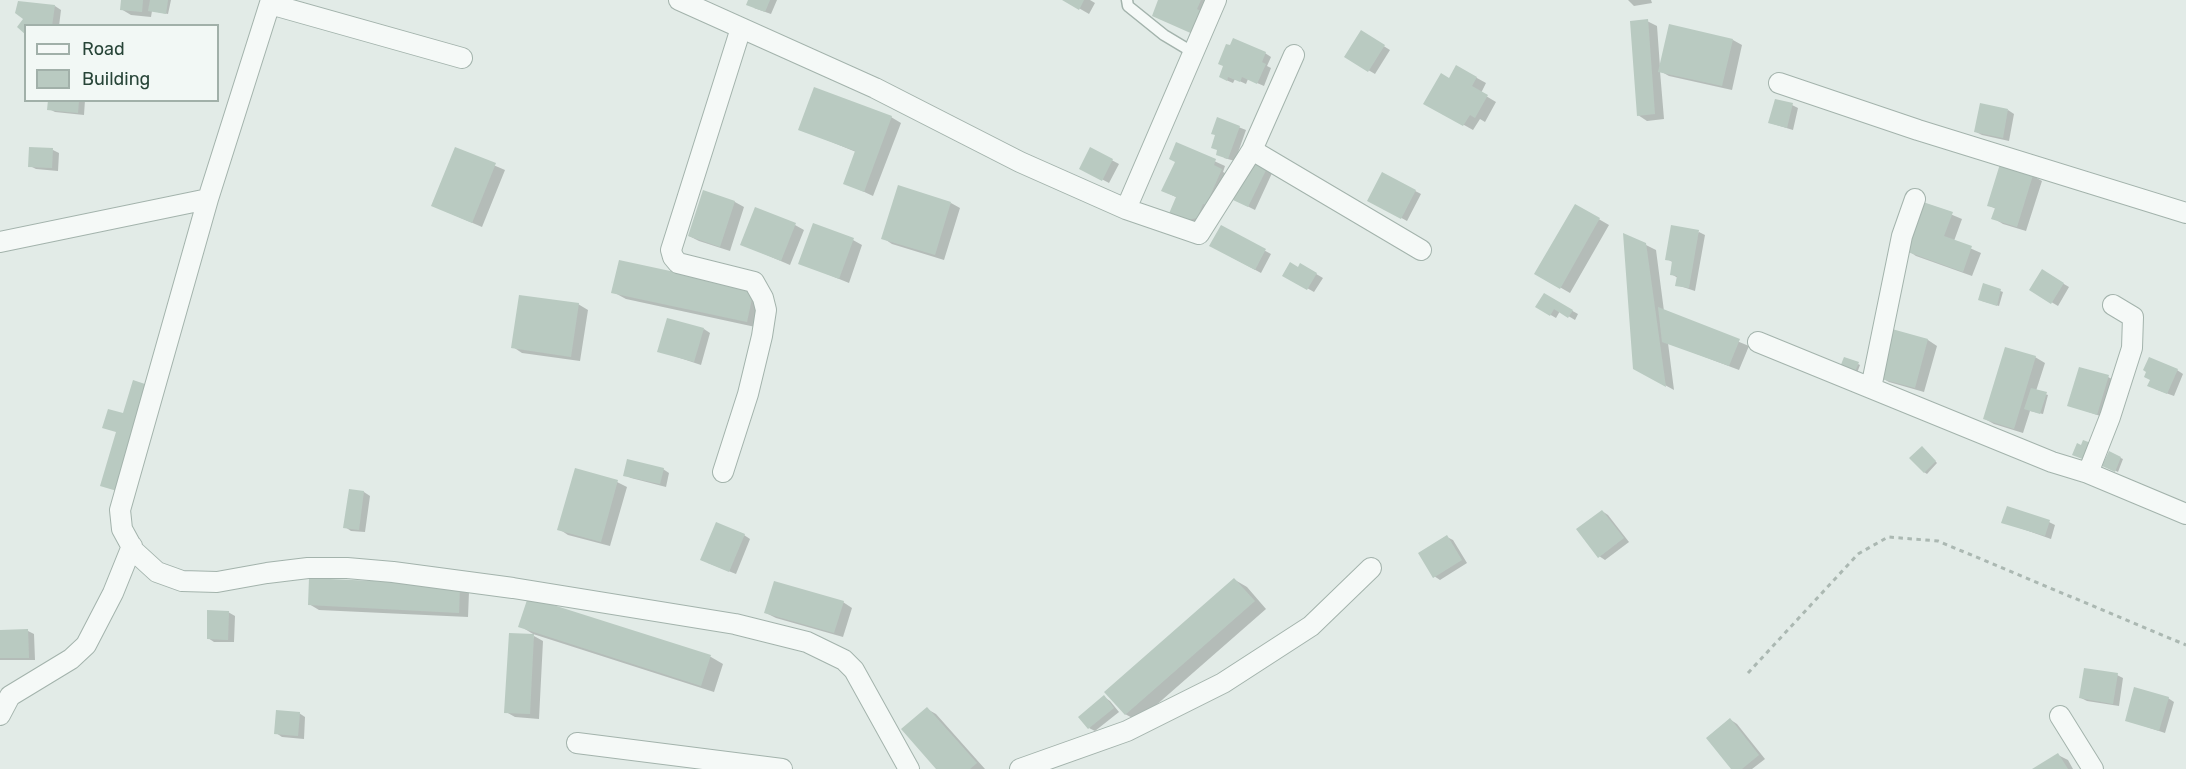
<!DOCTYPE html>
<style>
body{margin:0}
#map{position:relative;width:2186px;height:769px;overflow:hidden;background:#e2ebe7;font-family:Rubik,sans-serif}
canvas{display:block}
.legend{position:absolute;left:24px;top:24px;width:195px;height:78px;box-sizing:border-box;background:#f2f8f5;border:2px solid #a1b0a9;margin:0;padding:8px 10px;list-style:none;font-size:18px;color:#284538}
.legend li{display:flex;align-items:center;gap:12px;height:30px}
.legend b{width:30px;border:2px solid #a1b0a9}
</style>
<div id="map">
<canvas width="2186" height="769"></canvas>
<ul class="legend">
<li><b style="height:8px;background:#f5f9f7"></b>Road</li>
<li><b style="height:16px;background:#b9cac1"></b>Building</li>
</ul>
</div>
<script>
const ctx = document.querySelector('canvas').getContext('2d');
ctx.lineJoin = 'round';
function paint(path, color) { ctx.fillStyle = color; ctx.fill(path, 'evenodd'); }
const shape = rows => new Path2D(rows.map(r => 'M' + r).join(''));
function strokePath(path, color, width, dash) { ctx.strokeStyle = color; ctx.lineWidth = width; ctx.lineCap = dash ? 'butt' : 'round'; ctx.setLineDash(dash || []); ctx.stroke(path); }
const shadow = shape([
 [122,0,171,0,168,14,152,11,151,17,131,15,121,9],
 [750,0,777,0,771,14,754,8],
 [1065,0,1090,0,1095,3,1089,14],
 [1160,0,1213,0,1213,20],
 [1628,0,1651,0,1652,3,1634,6],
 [55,6,61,10,59,26,19,27],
 [1647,21,1657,26,1660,67,1733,40,1742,45,1732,90,1669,76,1660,71,1664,119,1647,121,1638,115],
 [1361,32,1390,50,1375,74,1346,57],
 [1265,53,1271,57,1267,66,1271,68,1264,86,1248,79,1246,84,1235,79,1233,83,1226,80,1225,66],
 [1457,67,1486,83,1481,93,1496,102,1485,122,1480,119,1473,130,1425,103,1450,79],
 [49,100,85,100,84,115,55,112,49,109],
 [1792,105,1798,108,1793,130,1770,123],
 [2008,110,2014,114,2009,141,1982,135,1976,132],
 [891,117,901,123,873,196,845,183,856,152,800,129],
 [1218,119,1246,130,1235,161,1224,158,1217,135],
 [1177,144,1225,166,1223,172,1230,176,1216,210,1192,226,1179,220,1178,198,1163,191,1177,162],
 [456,149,505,170,482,227,433,206],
 [1091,149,1119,164,1109,183,1081,168],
 [53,150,59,153,58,171,36,169,30,166],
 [1253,161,1273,171,1255,210,1241,203],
 [1383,174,1421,194,1407,221,1369,200],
 [2033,176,2042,181,2026,231,2003,224,1993,218,1996,209,1988,205],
 [704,192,735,202,744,207,730,251,699,241,689,236],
 [951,203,960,208,944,260,892,244,883,238],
 [1924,203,1962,219,1954,241,1981,253,1972,276,1916,256,1907,250],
 [1576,206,1609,225,1570,293,1537,274],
 [795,225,804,230,790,265,741,244],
 [1221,227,1271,254,1261,273,1211,246],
 [1699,232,1705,235,1695,291,1677,285,1678,278,1671,274,1674,263,1667,259],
 [853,240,862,245,849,283,800,263],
 [1646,245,1656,250,1664,311,1749,346,1739,370,1668,343,1674,390,1634,368],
 [1301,265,1323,278,1314,292,1284,275,1299,269],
 [2042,271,2069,287,2058,306,2031,290],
 [1984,285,2003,292,1999,306,1982,301],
 [754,291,760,328,626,299,613,292],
 [1544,295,1578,314,1575,320,1560,311,1556,318,1537,307],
 [578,304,588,310,580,361,522,353,513,347],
 [704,329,710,333,701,365,659,351],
 [1893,331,1928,340,1937,346,1924,392,1889,382,1880,377],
 [2035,357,2045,363,2036,391,2048,395,2043,414,2030,411,2023,433,1994,424,1985,419],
 [1858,364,1860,365,1857,373,1844,368],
 [2177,370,2183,374,2174,396,2155,389],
 [2108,377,2114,380,2103,417,2069,405],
 [1924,449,1937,463,1927,474,1924,472],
 [2110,453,2123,459,2118,472,2104,465],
 [663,469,669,473,666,487,631,478,625,475],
 [617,482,627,487,610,546,568,535,559,529],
 [350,490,364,492,370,496,365,532,351,531,345,527],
 [1602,511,1608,515,1629,542,1605,560,1599,556],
 [2003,522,2049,522,2055,525,2051,539],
 [744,535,750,539,736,574,708,563],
 [1447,537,1453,540,1467,563,1440,580,1434,576],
 [1235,580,1247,587,1266,609,1138,721,1125,714],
 [459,587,469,592,468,617,319,610,309,604],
 [529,598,711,657,723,664,714,692,533,634,520,626],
 [843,602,852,608,843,637,776,618,766,613],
 [228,612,235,616,234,642,214,642,208,638],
 [0,631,28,631,34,634,35,660,0,660],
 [534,636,543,641,539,719,515,717,506,712],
 [2117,675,2123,678,2119,706,2087,701,2081,698],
 [1104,697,1110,701,1119,712,1095,731,1089,728],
 [2168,698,2174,702,2165,733,2126,720],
 [927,709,936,714,985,769,938,769],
 [299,713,305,717,304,739,282,737,276,733],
 [1731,720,1737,724,1765,759,1752,769,1733,769],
 [2058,755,2068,760,2073,769,2035,769]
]);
const building = shape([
 [121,0,143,0,142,12,120,10],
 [150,0,168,0,166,14,148,11],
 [748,0,770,0,765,12,746,5],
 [1062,0,1084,0,1079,10],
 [1158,0,1201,0,1197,9,1205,13,1195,35,1152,16],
 [18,1,55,5,52,26,26,26,26,35,17,27,23,19,15,13],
 [1648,19,1655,114,1637,116,1630,21],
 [1669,24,1733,39,1722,86,1658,72],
 [1361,30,1385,45,1368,72,1344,57],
 [1233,38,1266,52,1262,62,1266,64,1257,84,1242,77,1240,82,1228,77,1227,81,1219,77,1223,66,1218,64,1226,44,1230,45],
 [1456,65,1477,77,1472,86,1488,95,1475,118,1470,115,1463,126,1423,104,1441,73,1449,78],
 [814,87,892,116,864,192,843,184,855,151,798,130],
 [1775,99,1793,103,1787,128,1768,123],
 [48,100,79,100,78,113,47,110],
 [1980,103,2008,109,2003,138,1974,132],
 [1217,117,1240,126,1228,159,1216,155,1217,150,1211,148,1215,135,1211,134],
 [1176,142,1216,159,1214,165,1222,169,1206,205,1203,204,1197,218,1182,221,1168,216,1176,197,1161,191,1175,162,1169,159],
 [29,147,53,148,52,168,28,167],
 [455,147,496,163,472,223,431,206],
 [1090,147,1113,159,1102,181,1079,169],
 [1253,159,1268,166,1248,207,1233,200],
 [2000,164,2033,175,2017,227,1991,219,1995,208,1987,206],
 [1382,172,1416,190,1401,219,1367,201],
 [898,185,951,202,935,255,881,239],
 [703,190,735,201,720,247,688,236],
 [1923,202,1953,212,1944,236,1972,246,1963,272,1905,251],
 [1575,204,1600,218,1560,289,1534,274],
 [755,207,796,223,781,261,740,245],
 [813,223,854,238,839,279,798,264],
 [1221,225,1266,249,1255,270,1209,246],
 [1671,225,1699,230,1689,288,1675,286,1677,276,1670,275,1672,261,1665,260],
 [1623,233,1646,243,1666,387,1633,369],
 [619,260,754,289,747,322,611,293],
 [1290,262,1298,267,1300,263,1317,273,1307,290,1282,276],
 [2042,269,2064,283,2051,304,2029,290],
 [1983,283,2001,289,1997,306,1978,300],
 [1544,293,1573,310,1568,318,1554,309,1550,316,1535,307],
 [519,295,579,303,571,357,511,348],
 [1658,307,1740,339,1729,366,1662,342],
 [667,318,704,328,694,362,657,352],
 [1892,329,1928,339,1915,388,1878,378],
 [2005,347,2036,356,2014,429,1983,419],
 [1844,357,1859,362,1855,372,1840,367],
 [2149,357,2178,369,2167,394,2147,386,2150,380,2144,377,2146,372,2143,370],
 [2079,367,2109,375,2097,415,2067,406],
 [133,380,148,385,117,491,100,486,116,432,102,428,108,409,123,413],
 [2031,388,2047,392,2040,414,2024,409],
 [2083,440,2091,443,2085,460,2072,455,2077,443,2081,445],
 [1922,446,1936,461,1924,473,1909,458],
 [2109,451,2121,457,2115,472,2102,466],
 [627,459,664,468,660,484,623,476],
 [575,468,618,480,601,542,557,530],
 [349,489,364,491,359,530,343,528],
 [2007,506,2050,520,2045,536,2001,523],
 [1602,510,1624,538,1598,558,1576,529],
 [716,522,745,534,729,572,700,560],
 [1447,535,1462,560,1433,578,1418,553],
 [309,578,460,585,459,613,308,605],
 [1234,578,1255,601,1125,715,1104,692],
 [774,581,844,601,834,633,764,613],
 [528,597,711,655,701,686,518,627],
 [207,610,229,611,228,640,207,639],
 [28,629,29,658,0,658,0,630],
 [509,633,534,634,530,714,504,713],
 [2084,668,2118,673,2113,704,2079,698],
 [2134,687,2169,697,2159,731,2125,721],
 [1104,695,1114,708,1088,729,1078,717],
 [927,707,977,763,970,769,936,769,901,729],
 [276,710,300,712,298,736,274,734],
 [1730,718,1759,755,1742,769,1731,769,1706,738],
 [2058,753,2068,769,2032,769]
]);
const path = shape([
 [1748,673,1858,554,1888,537,1938,541,2186,645]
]);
const lane = shape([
 [1127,0,1128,6,1164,35,1194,53]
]);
const street = shape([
 [271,0,208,199,120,510,122,529,134,551,157,572,182,581,217,582,267,573,308,568,347,568,393,572,513,588,735,624,807,642,844,660,854,670,909,769],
 [679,0,875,88,1020,162,1126,209,1199,234,1252,150,1294,55],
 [270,4,462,58],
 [1779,83,1918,130,2186,213],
 [1252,150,1421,250],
 [1126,209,1216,0],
 [0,242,208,199],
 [1758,342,2052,462,2088,473,2186,514],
 [1871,388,1902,236,1915,199],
 [723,472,748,394,762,336,766,310,763,298,754,282,678,263,673,257,671,250,741,28],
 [2088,473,2110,417,2132,348,2133,317,2113,305],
 [0,715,10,696,71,659,86,645,113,593,132,546],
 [2060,716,2093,769],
 [577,743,782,769],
 [1020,769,1127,731,1223,683,1311,626,1371,568]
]);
paint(shadow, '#0003');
paint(building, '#b9cac1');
strokePath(lane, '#a3b3ac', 13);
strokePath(street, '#a3b3ac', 22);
strokePath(path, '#abb8b2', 3, [4.5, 4.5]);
strokePath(lane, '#f5f9f7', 10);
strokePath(street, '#f5f9f7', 20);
</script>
